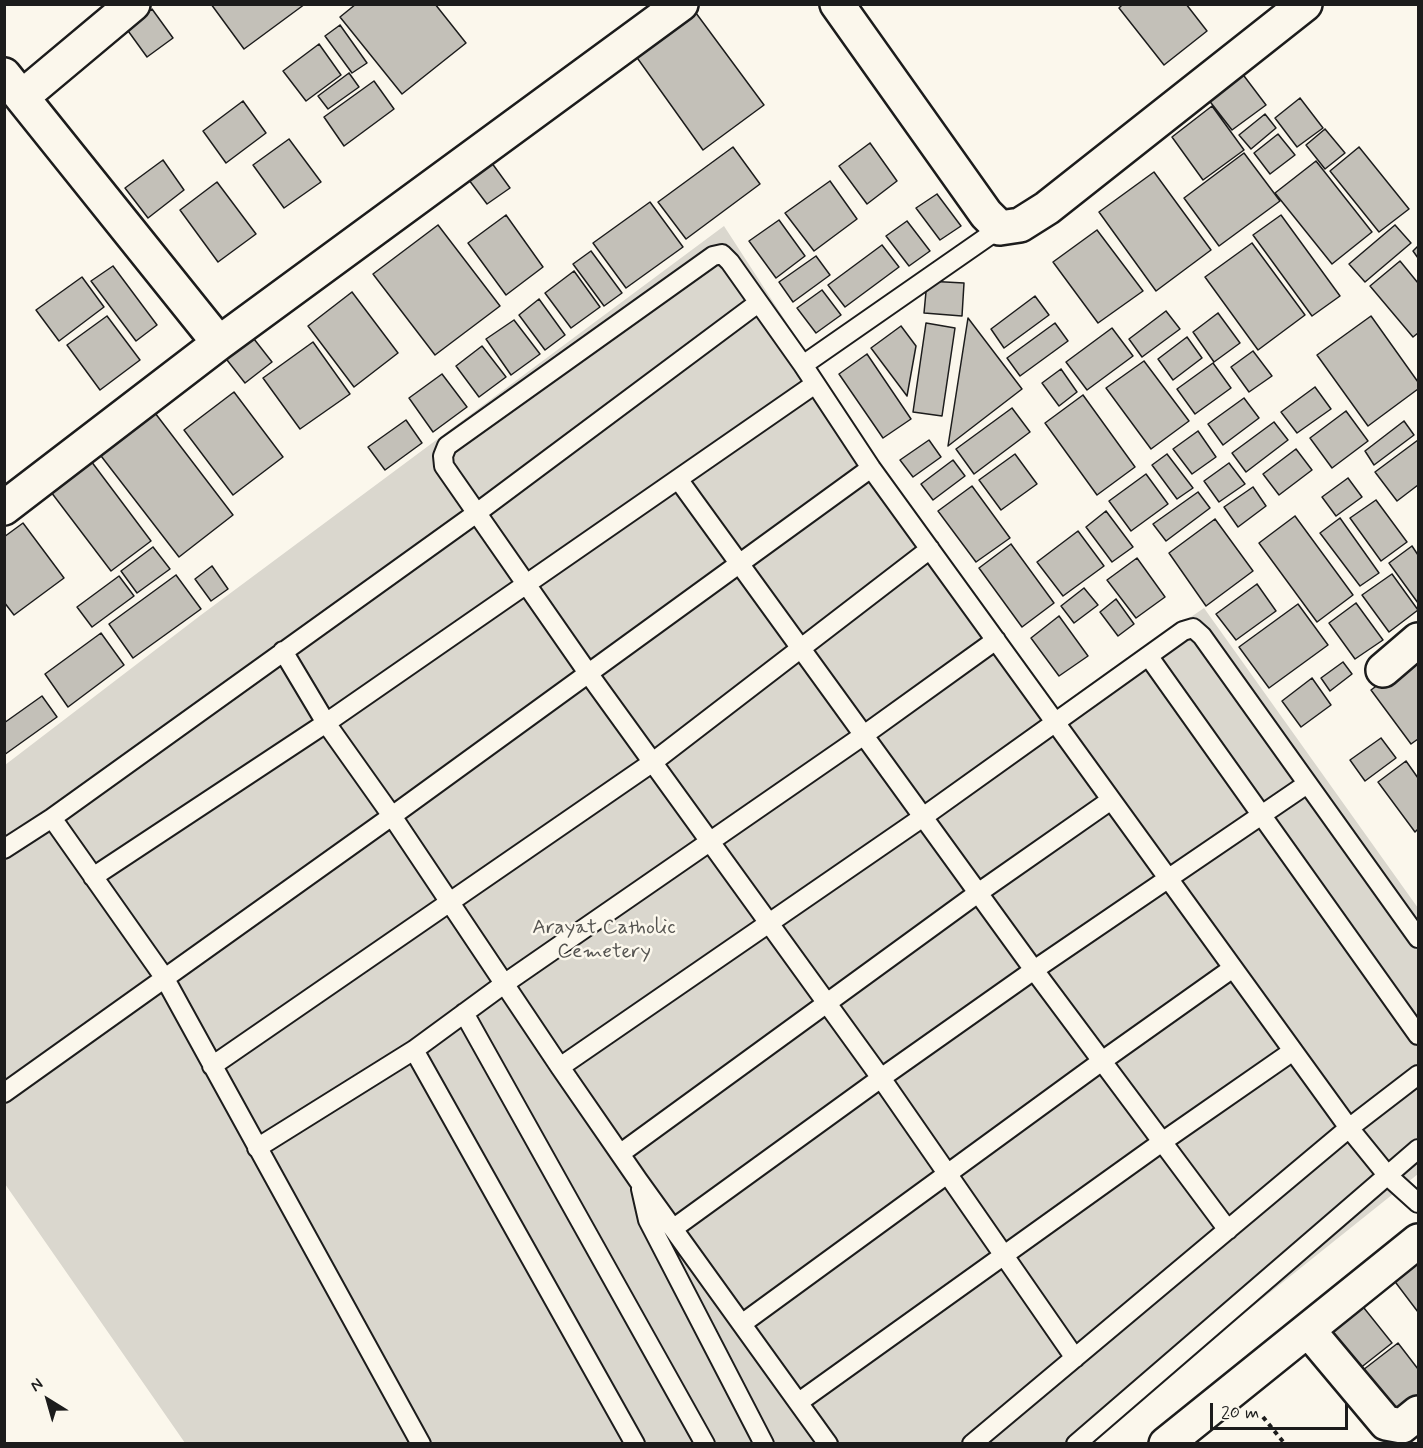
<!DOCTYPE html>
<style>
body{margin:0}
#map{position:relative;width:1423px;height:1448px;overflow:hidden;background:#fbf7ec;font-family:Mynerve,sans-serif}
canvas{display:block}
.frame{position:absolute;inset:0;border:6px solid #1c1c1c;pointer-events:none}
.north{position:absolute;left:18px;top:1370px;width:60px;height:60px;-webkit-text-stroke:4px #fbf7ec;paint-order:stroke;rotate:323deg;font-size:16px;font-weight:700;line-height:24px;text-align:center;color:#1c1c1c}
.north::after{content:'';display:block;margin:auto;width:21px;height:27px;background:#1c1c1c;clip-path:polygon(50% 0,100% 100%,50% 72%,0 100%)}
.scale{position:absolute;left:1210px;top:1403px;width:138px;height:27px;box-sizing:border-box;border:3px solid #1c1c1c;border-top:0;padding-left:8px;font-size:18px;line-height:21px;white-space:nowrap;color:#1c1c1c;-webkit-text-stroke:4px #fbf7ec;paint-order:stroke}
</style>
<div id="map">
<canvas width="1423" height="1448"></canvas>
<div class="frame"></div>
<div class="north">N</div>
<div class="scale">20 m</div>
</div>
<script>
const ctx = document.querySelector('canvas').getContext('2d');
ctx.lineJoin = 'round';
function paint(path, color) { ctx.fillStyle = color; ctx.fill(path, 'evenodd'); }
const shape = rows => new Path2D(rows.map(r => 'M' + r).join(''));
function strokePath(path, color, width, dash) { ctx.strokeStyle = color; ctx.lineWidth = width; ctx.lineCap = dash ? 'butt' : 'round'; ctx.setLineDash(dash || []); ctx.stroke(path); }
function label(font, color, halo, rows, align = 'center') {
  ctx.font = font + ' Mynerve,sans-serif'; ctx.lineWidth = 5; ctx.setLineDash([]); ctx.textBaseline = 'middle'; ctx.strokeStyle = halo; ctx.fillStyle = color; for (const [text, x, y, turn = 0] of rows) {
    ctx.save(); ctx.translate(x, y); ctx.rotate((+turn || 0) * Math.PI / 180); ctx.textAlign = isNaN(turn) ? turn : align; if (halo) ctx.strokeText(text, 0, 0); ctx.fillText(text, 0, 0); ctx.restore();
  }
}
const green = shape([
 [724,226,875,459,1057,709,1204,608,1418,908,1418,1174,1082,1443,185,1443,5,1184,5,765,201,615]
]);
const building = shape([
 [211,4,305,4,244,49,211,4],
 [356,4,435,4,466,43,402,94,340,17,356,4],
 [1123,4,1186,4,1207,31,1164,65,1119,8,1123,4],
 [152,9,173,38,147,57,126,28,152,9],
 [693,9,764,105,703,150,633,52,693,9],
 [340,25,367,63,352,73,325,36,340,25],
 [319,44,341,75,306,101,283,71,319,44],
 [1235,64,1266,105,1232,130,1201,90,1235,64],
 [349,73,359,87,328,109,318,96,349,73],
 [374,81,394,109,344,146,324,117,374,81],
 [1300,98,1323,128,1297,147,1275,118,1300,98],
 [243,101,266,133,226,163,203,131,243,101],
 [1212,106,1244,150,1203,180,1172,137,1212,106],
 [1265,114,1276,128,1251,149,1239,135,1265,114],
 [1325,129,1345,153,1325,169,1306,145,1325,129],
 [1278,134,1295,155,1270,174,1254,153,1278,134],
 [289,139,321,182,284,208,253,165,289,139],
 [870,143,897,181,867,204,839,166,870,143],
 [733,147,760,184,686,239,658,202,733,147],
 [1359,147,1409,209,1379,232,1330,171,1359,147],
 [1244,153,1280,201,1219,246,1184,198,1244,153],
 [486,155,510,188,487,204,463,172,486,155],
 [163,160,184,190,148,218,125,188,163,160],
 [1316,161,1372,232,1332,264,1275,193,1316,161],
 [1154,172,1211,250,1156,291,1099,212,1154,172],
 [830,181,857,219,814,251,785,213,830,181],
 [217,182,256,234,218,262,180,210,217,182],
 [937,194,961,226,940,240,916,208,937,194],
 [650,202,683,247,626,288,593,243,650,202],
 [506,215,543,267,506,295,468,243,506,215],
 [1281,215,1340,296,1312,316,1253,235,1281,215],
 [779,220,805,256,776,278,749,241,779,220],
 [907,221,930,251,909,266,886,236,907,221],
 [438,225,500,306,435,355,373,274,438,225],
 [1395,225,1411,243,1365,282,1349,264,1395,225],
 [1097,230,1143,291,1098,323,1053,262,1097,230],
 [1252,243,1305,315,1258,350,1205,277,1252,243],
 [882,245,899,267,845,307,828,285,882,245],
 [1418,246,1418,258,1413,251,1418,246],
 [591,251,622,293,604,306,573,264,591,251],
 [816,256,830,275,793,302,779,282,816,256],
 [1400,261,1418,283,1418,333,1413,337,1370,286,1400,261],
 [113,266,157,325,136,341,91,281,113,266],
 [574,271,600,307,571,328,545,293,574,271],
 [82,277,104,307,59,341,36,310,82,277],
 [927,281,964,283,962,316,924,313,927,281],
 [822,290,841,315,816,333,797,308,822,290],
 [352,292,398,353,354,387,308,326,352,292],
 [1035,296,1049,315,1004,348,991,329,1035,296],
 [539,299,565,335,545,350,519,315,539,299],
 [1166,311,1180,329,1142,357,1129,339,1166,311],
 [1218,313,1240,343,1214,362,1193,332,1218,313],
 [107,316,140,360,100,390,67,345,107,316],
 [1371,316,1418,382,1418,389,1368,426,1317,355,1371,316],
 [968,318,1022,389,948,446,968,318],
 [514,320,540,354,511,375,486,339,514,320],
 [926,323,955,328,942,416,913,412,926,323],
 [1055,323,1068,341,1020,376,1007,358,1055,323],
 [901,326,916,346,907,396,871,348,901,326],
 [1112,328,1133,356,1087,390,1066,362,1112,328],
 [247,330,272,362,245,383,220,351,247,330],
 [1187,337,1202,358,1173,380,1158,359,1187,337],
 [313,342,350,394,300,429,263,378,313,342],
 [482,346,506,377,479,397,456,366,482,346],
 [1253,351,1272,376,1249,392,1231,367,1253,351],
 [867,354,911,419,883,438,839,374,867,354],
 [1144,361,1189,421,1151,449,1106,388,1144,361],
 [1213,363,1231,388,1195,414,1177,389,1213,363],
 [1061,369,1077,392,1059,406,1042,383,1061,369],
 [442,374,467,407,433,432,409,398,442,374],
 [1315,387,1331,409,1297,433,1281,412,1315,387],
 [234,392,283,457,233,495,184,430,234,392],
 [1083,395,1135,467,1097,495,1045,423,1083,395],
 [1244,398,1259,418,1223,445,1208,424,1244,398],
 [1012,408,1030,432,974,474,956,449,1012,408],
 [152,409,233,515,179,557,98,452,152,409],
 [1346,411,1368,441,1332,468,1310,438,1346,411],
 [406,420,422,443,385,470,368,447,406,420],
 [1404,421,1414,435,1374,465,1365,451,1404,421],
 [1274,422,1288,440,1246,472,1232,453,1274,422],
 [1198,431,1216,457,1192,474,1173,449,1198,431],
 [929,440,941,457,913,477,900,460,929,440],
 [1418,440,1418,485,1397,501,1375,472,1418,440],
 [1296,449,1312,470,1279,495,1263,474,1296,449],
 [1015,454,1037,484,1001,510,979,480,1015,454],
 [1167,454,1193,488,1177,499,1152,465,1167,454],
 [953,460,965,476,933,500,921,484,953,460],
 [91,461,151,541,111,571,51,492,91,461],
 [1229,463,1245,484,1219,502,1204,481,1229,463],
 [1146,474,1168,504,1131,531,1109,501,1146,474],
 [1348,478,1362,497,1336,516,1322,497,1348,478],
 [972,486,1010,538,976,562,938,511,972,486],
 [1253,487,1266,506,1238,527,1224,507,1253,487],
 [1198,492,1210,508,1166,541,1153,524,1198,492],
 [1376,500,1407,542,1381,561,1350,518,1376,500],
 [1106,511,1133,547,1112,562,1086,527,1106,511],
 [1295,516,1353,595,1317,622,1259,543,1295,516],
 [1340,518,1379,573,1360,586,1320,533,1340,518],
 [1215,519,1253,571,1206,606,1169,553,1215,519],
 [23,523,64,578,14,615,4,602,4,537,23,523],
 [1078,531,1104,566,1063,596,1037,562,1078,531],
 [1011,544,1054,603,1022,627,979,568,1011,544],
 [1412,546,1418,555,1418,603,1389,563,1412,546],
 [153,547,170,569,137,593,121,571,153,547],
 [1137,558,1165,597,1136,618,1107,580,1137,558],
 [212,566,228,589,211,601,195,579,212,566],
 [1392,574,1418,610,1389,632,1362,595,1392,574],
 [176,575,201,609,133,658,109,624,176,575],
 [119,576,134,596,92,627,77,607,119,576],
 [1257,584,1276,611,1236,640,1216,614,1257,584],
 [1084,588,1098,605,1074,623,1061,606,1084,588],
 [1116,599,1134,624,1118,636,1100,612,1116,599],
 [1356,603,1383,640,1355,659,1329,623,1356,603],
 [1298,604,1328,645,1269,688,1239,647,1298,604],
 [1059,616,1088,656,1059,676,1031,638,1059,616],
 [101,633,124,665,68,707,45,674,101,633],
 [1415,657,1418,662,1418,739,1411,744,1371,690,1415,657],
 [1343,662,1352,674,1330,691,1321,678,1343,662],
 [1312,678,1331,705,1301,727,1282,701,1312,678],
 [42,696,57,717,4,755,4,723,42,696],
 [1381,738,1396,758,1365,781,1350,760,1381,738],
 [1406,761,1418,778,1418,829,1415,832,1378,782,1406,761],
 [1418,1260,1418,1312,1393,1279,1418,1260],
 [1360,1303,1392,1343,1359,1369,1327,1328,1360,1303],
 [1398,1343,1418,1369,1418,1398,1398,1414,1363,1370,1398,1343]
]);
const path = shape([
 [1263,1417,1285,1444]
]);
const service = shape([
 [803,365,1000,228],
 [678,479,1034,970,1228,1230],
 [283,651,326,723,392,816,560,1067,638,1180,828,1444],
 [1149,657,1418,1035],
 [52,818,164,977,421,1444],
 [4,849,52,818,478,512,758,303],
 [93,877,326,723,815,384],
 [464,1013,705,1444],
 [414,1050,635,1444],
 [212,1066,653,762,930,549],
 [560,1067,923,817,1183,631,1193,628,1202,636,1418,938],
 [4,1093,392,816,871,468],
 [257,1148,414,1050,504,984,864,735,996,640],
 [621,1153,978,893,1111,800],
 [641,1189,648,1220,764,1444],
 [674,1228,881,1078,1034,970,1307,784],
 [743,1323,1102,1061,1233,968],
 [1075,1358,881,1078,588,673,444,466,443,456,447,446,713,256,722,254,730,262,803,365,871,468,1349,1128,1388,1176,1418,1203],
 [799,1402,1162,1142,1293,1051],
 [972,1444,1349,1128,1418,1075],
 [1076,1444,1418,1149]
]);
const minor = shape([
 [837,4,986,214,1000,228,1020,225,1047,208,1305,4],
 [4,75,219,343],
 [22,97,133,4],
 [4,508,219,343,681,4],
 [1383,670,1418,640],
 [1308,1330,1386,1423,1402,1426,1418,1413],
 [1166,1444,1418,1241]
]);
const parkNames = [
 ["Arayat Catholic",604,929],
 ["Cemetery",604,953]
];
paint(green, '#dad7ce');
paint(building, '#c3c0b8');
strokePath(building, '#1c1c1c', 1.5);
strokePath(service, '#1c1c1c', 22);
strokePath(minor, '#1c1c1c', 38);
strokePath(path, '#1c1c1c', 4, [4.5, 4.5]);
strokePath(service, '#fbf7ec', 18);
strokePath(minor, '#fbf7ec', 33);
label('21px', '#555451', '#fbf7ec', parkNames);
</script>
